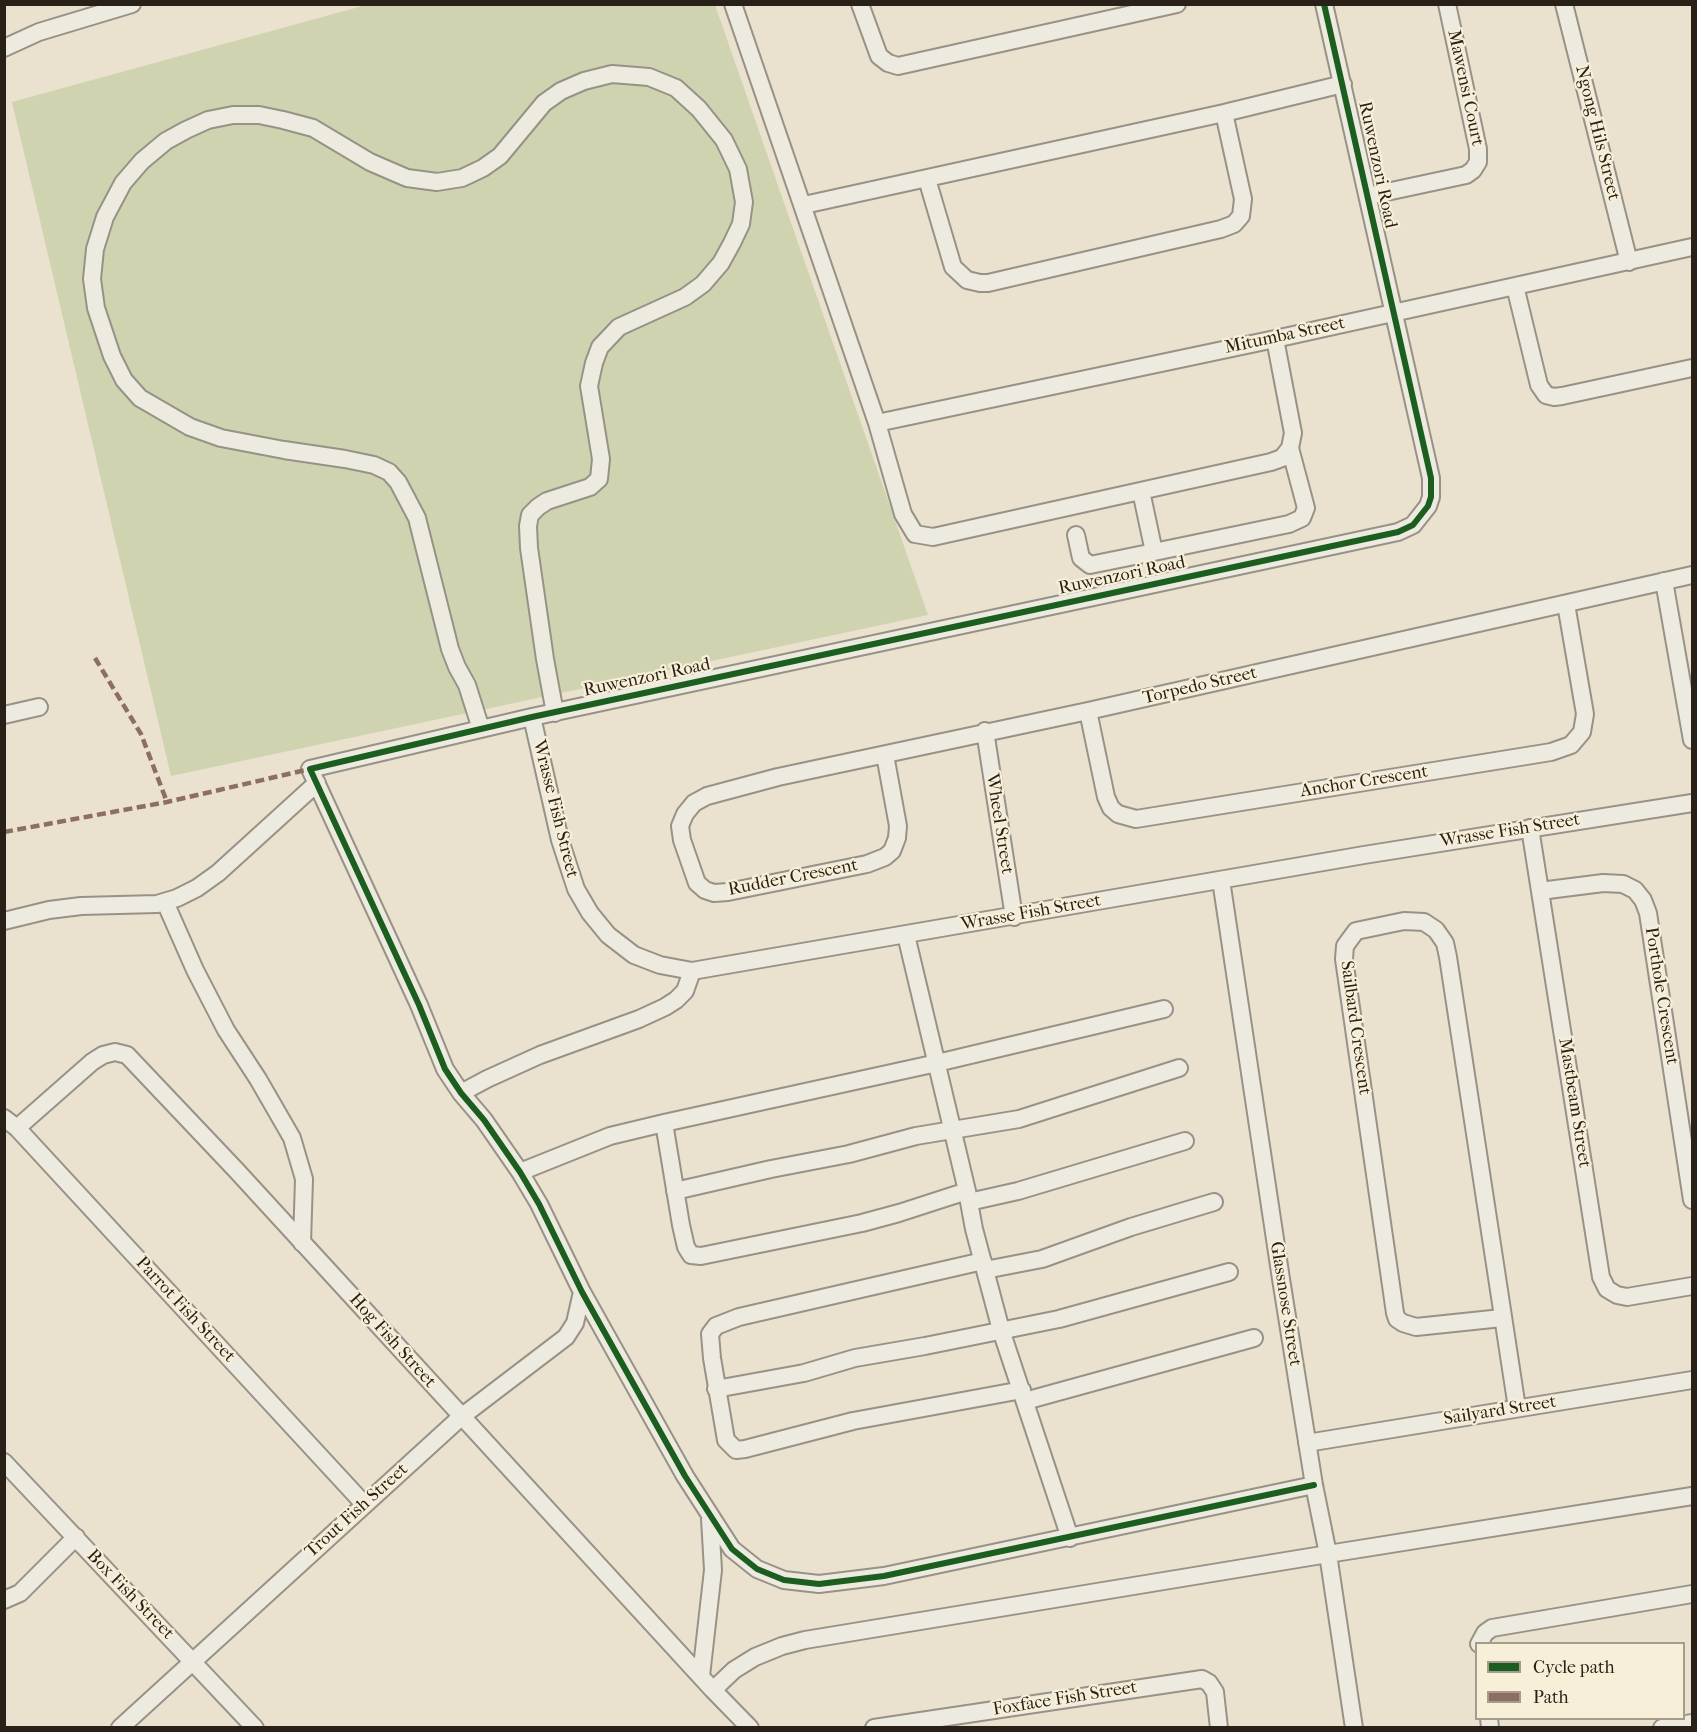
<!DOCTYPE html>
<style>
body{margin:0}
#map{position:relative;width:1697px;height:1732px;overflow:hidden;background:#eae2cf;font-family:"IM FELL French Canon",serif}
canvas{display:block}
.frame{position:absolute;inset:0;border:6px solid #292117;pointer-events:none}
.legend{position:absolute;left:1475px;top:1642px;width:210px;height:78px;box-sizing:border-box;background:#f8efd9;border:2px solid #a59d8b;margin:0;padding:8px 10px;list-style:none;font-size:18px;color:#292117}
.legend li{display:flex;align-items:center;gap:12px;height:30px}
.legend b{width:30px;border:2px solid #a59d8b}
</style>
<div id="map">
<canvas width="1697" height="1732"></canvas>
<div class="frame"></div>
<ul class="legend">
<li><b style="height:8px;background:#1b5e20"></b>Cycle path</li>
<li><b style="height:8px;background:#8d6e63"></b>Path</li>
</ul>
</div>
<script>
const ctx = document.querySelector('canvas').getContext('2d');
ctx.lineJoin = 'round';
function paint(path, color) { ctx.fillStyle = color; ctx.fill(path, 'evenodd'); }
const shape = rows => new Path2D(rows.map(r => 'M' + r).join(''));
function strokePath(path, color, width, dash) { ctx.strokeStyle = color; ctx.lineWidth = width; ctx.lineCap = dash ? 'butt' : 'round'; ctx.setLineDash(dash || []); ctx.stroke(path); }
function label(font, color, halo, rows, align = 'center') {
  ctx.font = font + ' "IM FELL French Canon",serif'; ctx.lineWidth = 4.5; ctx.setLineDash([]); ctx.textBaseline = 'middle'; ctx.strokeStyle = halo; ctx.fillStyle = color; for (const [text, x, y, turn = 0] of rows) {
    ctx.save(); ctx.translate(x, y); ctx.rotate((+turn || 0) * Math.PI / 180); ctx.textAlign = isNaN(turn) ? turn : align; if (halo) ctx.strokeText(text, 0, 0); ctx.fillText(text, 0, 0); ctx.restore();
  }
}
const green = shape([
 [366,5,715,5,928,615,171,776,12,102]
]);
const minor = shape([
 [733,4,877,423,903,514,915,534,933,537,1271,462,1282,458,1290,448,1293,433,1275,339],
 [860,4,879,56,888,63,898,66,1177,4],
 [1564,4,1629,262],
 [4,48,39,32,132,4],
 [927,179,953,267,967,280,980,283,988,283,1221,229,1234,224,1241,216,1243,199,1224,113],
 [1368,196,1466,175,1473,170,1478,162,1478,149,1447,4],
 [804,205,1224,113,1343,84],
 [1515,286,1539,385,1546,395,1554,397,1562,396,1692,368],
 [877,423,1275,339,1692,247],
 [1076,535,1081,558,1090,565,1154,552,1141,491],
 [1154,552,1289,524,1302,518,1306,508,1290,448],
 [1664,581,1692,740],
 [1088,711,1106,797,1111,808,1118,814,1136,819,1551,752,1571,745,1582,732,1585,714,1566,604],
 [4,715,39,707],
 [532,717,560,840,576,889,590,913,608,935,634,955,660,965,692,971,1364,855,1692,803],
 [481,729,467,685,457,667,450,649,417,518,398,482,389,472,374,465,345,459,284,450,221,438,190,427,140,398,124,380,112,356,96,308,92,279,95,249,105,217,123,183,142,161,166,141,186,130,208,120,233,115,259,115,283,120,313,128,370,162,407,178,437,182,462,178,483,168,500,156,544,103,561,91,584,81,612,74,649,77,676,88,699,109,724,140,738,169,744,202,741,224,732,243,721,263,703,284,685,297,619,327,600,347,594,363,589,386,601,459,599,479,590,487,547,501,538,507,530,515,528,526,529,548,545,659,555,713],
 [985,731,1014,917],
 [885,755,898,826,897,838,892,851,885,857,867,864,728,892,714,893,705,890,697,883,682,840,680,826,685,814,694,803,707,796,778,777,1088,711,1692,575],
 [1530,828,1601,1277,1607,1289,1617,1295,1627,1297,1692,1286],
 [1221,880,1281,1279,1314,1485,1328,1554,1354,1728],
 [1540,891,1603,883,1623,884,1635,890,1643,900,1648,913,1692,1200],
 [165,902,195,970,226,1030,258,1079,292,1138,304,1179,302,1243],
 [4,921,49,910,81,906,157,904,177,898,197,888,218,873,317,783],
 [906,935,967,1191,974,1229,1001,1330,1070,1538],
 [461,1093,487,1079,540,1055,639,1019,665,1007,676,1000,685,991,692,971],
 [4,1118,17,1128,364,1504],
 [664,1123,681,1225,686,1247,691,1255,701,1256,862,1223,899,1213,967,1191],
 [17,1128,92,1062,103,1055,115,1052,127,1055,236,1170,713,1690,750,1728],
 [520,1172,610,1136,664,1123,937,1063,1164,1009],
 [675,1191,771,1169,849,1154,916,1136,1019,1119,1179,1068],
 [969,1202,1018,1191,1185,1141],
 [983,1261,739,1317,716,1326,710,1334,712,1358,726,1440,736,1450,745,1449,853,1421,1022,1390],
 [985,1270,1042,1259,1131,1227,1214,1202],
 [1502,1318,1416,1327,1403,1323,1397,1319,1395,1313,1344,959,1345,946,1356,931,1404,921,1424,922,1436,930,1445,943,1448,957,1517,1408],
 [716,1389,804,1373,855,1358,925,1346,1059,1319,1229,1272],
 [1025,1401,1254,1338],
 [1307,1443,1692,1380],
 [4,1462,255,1728],
 [1314,1485,884,1576,819,1584,784,1580,757,1569,732,1549,685,1476,582,1292,539,1204,520,1172,484,1120,461,1093,445,1069,419,1005,310,769,532,717,1398,532,1413,525,1428,506,1431,497,1431,478,1324,4],
 [4,1600,20,1593,76,1537],
 [1479,1644,1485,1633,1492,1628,1692,1594],
 [701,1676,713,1570,710,1519],
 [713,1690,734,1670,755,1657,782,1646,805,1640,1328,1554,1692,1496],
 [1489,1718,1490,1728],
 [120,1728,461,1417,566,1337,575,1323,582,1292],
 [874,1728,1202,1679,1209,1683,1215,1692,1219,1728],
 [1662,1728,1692,1723]
]);
const quiet = shape([
 [95,658,141,734,167,802],
 [4,832,167,802,310,769]
]);
const cycleway = shape([
 [1314,1485,884,1576,819,1584,784,1580,757,1569,732,1549,685,1476,582,1292,539,1204,520,1172,484,1120,461,1093,445,1069,419,1005,310,769,532,717,1398,532,1413,525,1428,506,1431,497,1431,478,1324,4]
]);
const streetNames = [
 ["Mawensi Court",1465,88,78],
 ["Ngong Hils Street",1597,133,76],
 ["Ruwenzori Road",1377,165,78],
 ["Mitumba Street",1285,336,-12],
 ["Ruwenzori Road",1122,576,-12],
 ["Ruwenzori Road",647,678,-12],
 ["Torpedo Street",1200,686,-13],
 ["Anchor Crescent",1364,782,-9],
 ["Wrasse Fish Street",555,809,76],
 ["Wheel Street",999,824,81],
 ["Wrasse Fish Street",1510,831,-9],
 ["Rudder Crescent",793,878,-11],
 ["Wrasse Fish Street",1031,913,-10],
 ["Porthole Crescent",1661,996,81],
 ["Sailbard Crescent",1355,1028,82],
 ["Mastbeam Street",1574,1103,81],
 ["Glassnose Street",1285,1304,81],
 ["Parrot Fish Street",185,1310,47],
 ["Hog Fish Street",392,1341,48],
 ["Sailyard Street",1500,1411,-9],
 ["Trout Fish Street",357,1511,-42],
 ["Box Fish Street",130,1595,46],
 ["Foxface Fish Street",1065,1699,-9]
];
paint(green, '#cfd3b0');
strokePath(minor, '#989286', 20);
strokePath(minor, '#edeae0', 16);
strokePath(quiet, '#8d6e63', 4.5, [9, 4.5]);
strokePath(cycleway, '#1b5e20', 6);
label('18px', '#292117', '#f8efd9', streetNames);
</script>
